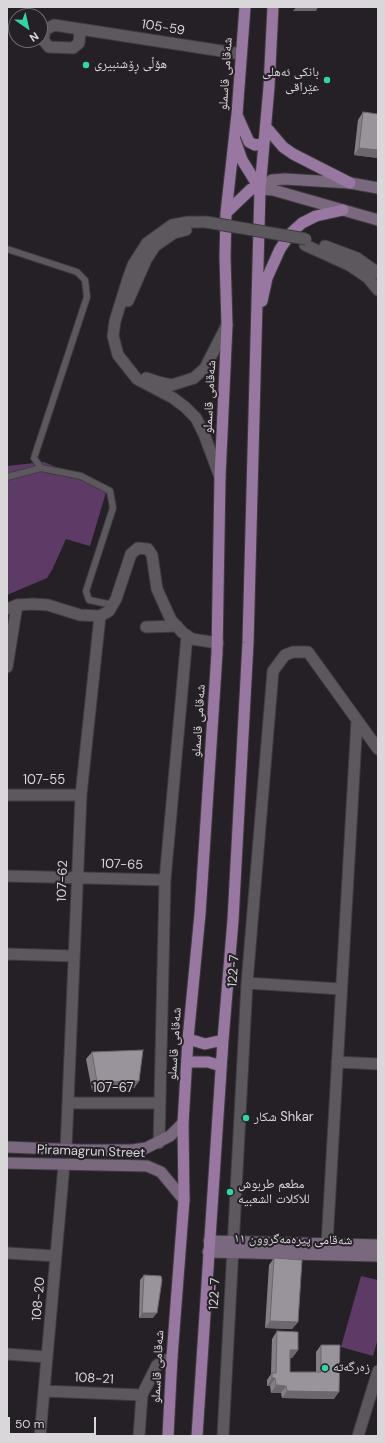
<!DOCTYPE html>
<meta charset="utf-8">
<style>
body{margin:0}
#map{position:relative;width:385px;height:1443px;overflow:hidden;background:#252026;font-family:"DM Sans",sans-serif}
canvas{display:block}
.frame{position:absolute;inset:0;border:8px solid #dad7db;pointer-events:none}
.north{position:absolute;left:8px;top:8px;width:40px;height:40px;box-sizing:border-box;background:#252026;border:1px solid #6d696e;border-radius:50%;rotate:146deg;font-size:11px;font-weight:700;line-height:16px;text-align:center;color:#dad7db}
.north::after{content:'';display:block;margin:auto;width:14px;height:18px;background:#35d4a7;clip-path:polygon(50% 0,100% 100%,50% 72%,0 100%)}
.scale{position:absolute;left:8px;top:1417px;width:88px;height:18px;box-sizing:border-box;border:2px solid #dad7db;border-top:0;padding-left:5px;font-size:12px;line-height:14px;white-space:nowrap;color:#dad7db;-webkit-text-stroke:3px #252026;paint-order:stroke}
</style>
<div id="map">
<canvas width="385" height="1443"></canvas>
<div class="frame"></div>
<div class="north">N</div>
<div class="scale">50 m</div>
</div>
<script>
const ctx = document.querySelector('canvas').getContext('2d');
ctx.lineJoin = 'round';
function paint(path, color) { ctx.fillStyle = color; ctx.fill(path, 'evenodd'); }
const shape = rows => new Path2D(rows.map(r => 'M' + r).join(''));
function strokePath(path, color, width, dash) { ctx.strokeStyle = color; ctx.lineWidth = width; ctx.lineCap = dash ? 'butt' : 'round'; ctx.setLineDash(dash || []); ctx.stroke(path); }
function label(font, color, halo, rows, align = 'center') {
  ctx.font = font + ' "DM Sans","Noto Naskh Arabic",sans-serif'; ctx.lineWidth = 4; ctx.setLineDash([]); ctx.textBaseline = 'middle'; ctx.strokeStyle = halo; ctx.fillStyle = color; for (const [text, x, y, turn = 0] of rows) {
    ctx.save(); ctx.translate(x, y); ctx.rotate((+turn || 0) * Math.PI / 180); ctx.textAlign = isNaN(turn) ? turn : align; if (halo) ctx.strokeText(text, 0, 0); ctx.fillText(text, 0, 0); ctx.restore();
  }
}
const green = shape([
 [44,462,107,489,90,546,66,539,52,570,47,578,7,595,7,466],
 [361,1276,378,1280,378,1338,373,1356,341,1347]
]);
const service = shape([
 [7,249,77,272,85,280,87,297,34,458,41,468,81,476,110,491,113,508,86,591,89,600,113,605],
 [7,477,41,468]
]);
const minor = shape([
 [80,29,79,43,73,48,49,47,43,40,45,30,54,25,241,54],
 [206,222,188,222,172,225,147,243,133,265,128,279,115,321,113,336,118,355,137,379,173,398,185,407,196,418,204,434,220,477],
 [305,245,349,265,368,278,378,290],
 [325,246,357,258,378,273],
 [128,301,146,260,155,246,174,233,186,230],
 [146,378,158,382,172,385,194,378,205,368,227,325],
 [146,627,177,626],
 [7,667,17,605],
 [7,795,81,795],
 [7,876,165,880],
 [7,954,74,956],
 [247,983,341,989],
 [337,1062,378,1064],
 [68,1103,158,1103],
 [159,1143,165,880,187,636],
 [66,1149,81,795,100,616],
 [327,1244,357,720],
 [7,1253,56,1256],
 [7,1354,47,1357],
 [44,1391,142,1395],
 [40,1436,64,1165],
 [139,1436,142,1395,157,1365,172,1357],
 [223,1436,247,983,273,671,285,655,293,652,308,652,378,749],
 [358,1436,378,1371]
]);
const tertiary = shape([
 [7,609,17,605,33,604,48,605,80,615,100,616,109,611,116,599,131,554,138,548,148,549,152,555,157,589,171,620,182,632,192,639,218,643]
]);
const secondary = shape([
 [260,189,273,190,378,220],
 [260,189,272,180,285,179,350,183,378,188],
 [7,1147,80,1150,132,1150,146,1148,170,1136,183,1123],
 [7,1163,147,1166,161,1172,184,1200],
 [209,1241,378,1245],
 [208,1252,378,1256]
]);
const primary = shape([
 [237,115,249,142,255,145,263,144],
 [266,127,283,147,293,154,350,183],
 [235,140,242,160,260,189],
 [226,213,251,189,260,189],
 [262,301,267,278,280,249,291,233,302,223,316,216,343,210],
 [188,1039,205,1044,223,1040],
 [187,1062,208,1062,221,1066],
 [168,1436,172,1357,184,1200,183,1123,188,1039,200,914,217,653,220,477,227,325,225,257,226,213,237,114,245,7],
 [197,1436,223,1040,233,920,248,643,260,189,269,87,273,7]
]);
const minorBridge = shape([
 [206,222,306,239]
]);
const wall = shape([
 [363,112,378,158,354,155,358,120],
 [92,1052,139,1081,134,1088,92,1090,86,1059],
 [274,1258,298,1322,292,1329,265,1328,269,1265],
 [144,1275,153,1318,139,1318,140,1280],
 [277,1331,298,1350,292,1358,290,1358,290,1372,316,1372,316,1352,321,1345,334,1399,282,1398,281,1393,271,1393,270,1386,267,1386,267,1380,271,1374,272,1339]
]);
const shadedWall = shape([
 [296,7,318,7,316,11,293,11],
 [359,148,378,150,378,158,354,155],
 [139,1081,134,1088,92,1090,97,1082],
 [142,1313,157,1313,153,1318,139,1318],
 [270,1321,298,1322,292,1329,265,1328],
 [290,1350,298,1350,292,1358,285,1358],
 [272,1378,275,1378,270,1386,267,1386],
 [276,1385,286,1386,281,1393,271,1393],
 [287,1391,339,1392,334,1399,282,1398]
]);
const building = shape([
 [363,112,378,114,378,150,359,148,363,112],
 [143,1050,139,1081,97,1082,92,1052,143,1050],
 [274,1258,302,1260,298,1322,270,1321,274,1258],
 [144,1275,161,1276,162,1280,157,1313,142,1313,144,1275],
 [277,1331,298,1332,298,1350,290,1350,290,1372,321,1372,321,1345,340,1345,339,1392,287,1391,286,1386,276,1385,275,1378,272,1378,272,1373,276,1373,277,1331]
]);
const markers = [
 [86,65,4,"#35d4a7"],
 [327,80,4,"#35d4a7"],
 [246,1118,4,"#35d4a7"],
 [230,1192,4,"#35d4a7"],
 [325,1368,4,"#35d4a7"]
];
const streetNames = [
 ["105-59",163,28,9],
 ["شەقامی قاسملو",226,74,-86],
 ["شەقامی قاسملو",210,397,-87],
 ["شەقامی قاسملو",199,721,-86],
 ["107-55",44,781],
 ["107-65",122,865,2],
 ["107-62",63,881,-88],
 ["122-7",234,971,-86],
 ["شەقامی قاسملو",175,1044,-86],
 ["107-67",113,1089],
 ["Piramagrun Street",91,1152,2],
 ["شەقامی پیرەمەگروون ١١",293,1240,1],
 ["122-7",215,1294,-87],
 ["108-20",39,1299,-85],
 ["شەقامی قاسملو",158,1367,-87],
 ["108-21",94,1379,3]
];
const poiNames = [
 ["هۆڵی ڕۆشنبیری",94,65],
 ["بانکی ئەهلی",319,73,"right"],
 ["عێراقی",319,88,"right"],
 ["شکار Shkar",254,1118],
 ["مطعم طربوش",238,1185],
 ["للاكلات الشعبيه",238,1200],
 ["زەرگەتە",333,1368]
];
paint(green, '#5d3b66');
strokePath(service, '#3f3b40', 8);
strokePath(minor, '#3f3b40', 13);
strokePath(tertiary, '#3f3b40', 13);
strokePath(secondary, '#3f3b40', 13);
strokePath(primary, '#3f3b40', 13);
strokePath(service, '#5d585e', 6);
strokePath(minor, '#5d585e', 11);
strokePath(tertiary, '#5d585e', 11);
strokePath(secondary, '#7a687f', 11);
strokePath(primary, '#9878a1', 11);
strokePath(minorBridge, '#3f3b40', 13, []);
strokePath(minorBridge, '#5d585e', 11);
paint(wall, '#847e85');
paint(shadedWall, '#6b676c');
paint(building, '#99939b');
strokePath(building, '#6b676c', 1);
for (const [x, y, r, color] of markers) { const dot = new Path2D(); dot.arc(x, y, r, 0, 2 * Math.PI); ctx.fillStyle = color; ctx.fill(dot); strokePath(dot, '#252026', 1.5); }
label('13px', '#dad7db', '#252026', streetNames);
label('13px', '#dad7db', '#252026', poiNames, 'left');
</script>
